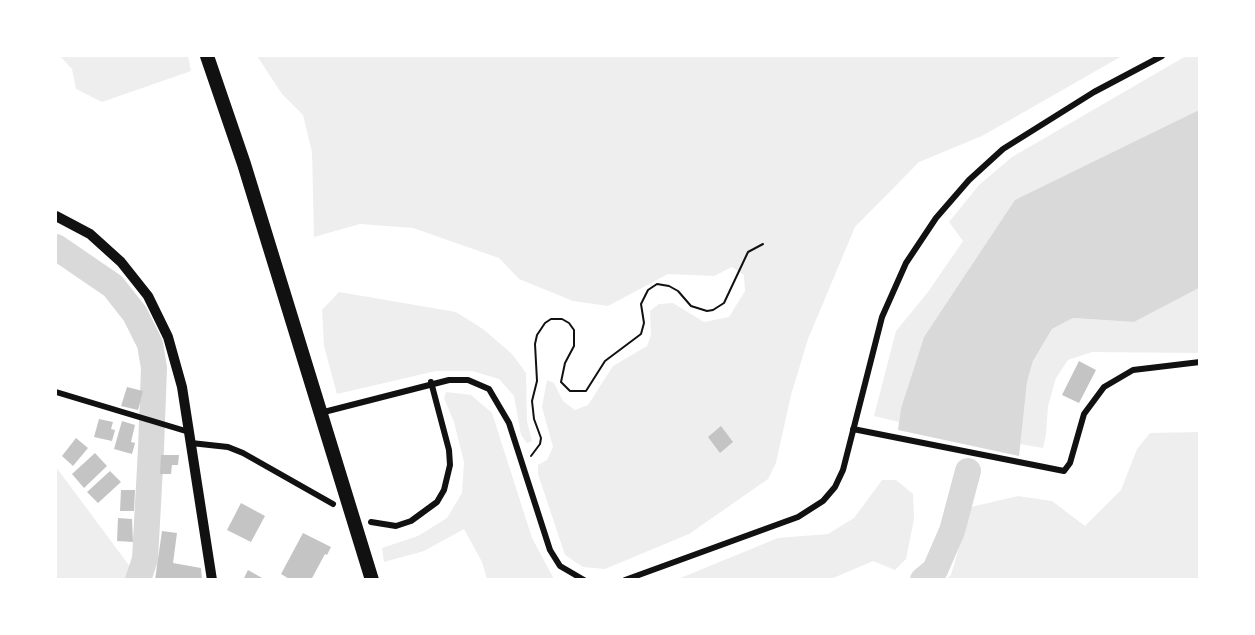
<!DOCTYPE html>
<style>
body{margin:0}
#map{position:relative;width:1255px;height:635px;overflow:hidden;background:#fff;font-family:"Titillium Web",sans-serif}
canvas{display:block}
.frame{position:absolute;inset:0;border:57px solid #fff;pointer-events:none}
</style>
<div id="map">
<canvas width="1255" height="635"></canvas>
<div class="frame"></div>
</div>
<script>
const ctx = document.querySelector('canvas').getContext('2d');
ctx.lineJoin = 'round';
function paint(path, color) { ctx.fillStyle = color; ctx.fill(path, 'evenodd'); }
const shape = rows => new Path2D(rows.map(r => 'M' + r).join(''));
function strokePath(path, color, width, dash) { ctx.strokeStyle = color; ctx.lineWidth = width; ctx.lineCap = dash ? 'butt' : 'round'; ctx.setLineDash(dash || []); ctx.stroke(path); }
const green = shape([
 [60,56,188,56,191,71,102,102,76,89,72,69],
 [257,56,1122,56,982,136,919,162,855,227,808,339,791,395,776,463,768,479,689,534,605,569,583,567,565,555,538,474,538,465,547,460,553,447,542,407,547,380,554,383,563,401,575,410,588,405,613,366,647,346,651,335,650,311,659,304,673,303,704,322,729,317,745,291,744,275,732,267,714,276,668,274,608,306,573,301,519,279,499,258,413,228,360,224,314,237,312,152,303,115,282,94],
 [1186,56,1199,56,1199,110,1054,182,946,307,924,337,901,408,899,422,874,416,896,331,928,292,963,241,949,222,979,185,1012,157],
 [1199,288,1199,353,1092,352,1068,360,1056,378,1048,406,1046,434,1043,448,1020,444,1027,382,1033,361,1052,329,1073,318,1134,322],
 [339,292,456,312,483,329,512,354,526,373,527,421,532,441,527,443,521,435,514,396,499,379,472,371,436,371,337,394,324,346,322,310],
 [446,392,471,395,492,413,532,538,554,579,487,579,482,562,464,529,424,551,384,562,382,548,418,536,447,518,462,493,464,462,454,422,444,398],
 [1199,432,1199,579,946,579,951,575,971,507,1018,496,1052,501,1085,526,1121,490,1137,449,1150,433],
 [56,467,131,568,128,579,56,579],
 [882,480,896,480,913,494,914,519,906,559,895,570,873,561,831,579,678,579,778,538,828,534,854,518]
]);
const water = shape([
 [1199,110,1199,288,1134,322,1073,318,1052,329,1033,361,1027,382,1019,456,898,430,901,408,924,337,1015,200]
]);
const river = shape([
 [56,247,113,286,135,314,150,344,154,368,151,449,145,559,138,580],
 [923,580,935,570,952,531,968,471]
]);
const building = shape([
 [1079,361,1096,370,1079,403,1062,395],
 [127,387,143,391,138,410,121,406],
 [99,419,113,422,111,429,115,430,112,441,94,437],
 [122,421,135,425,131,442,135,443,132,454,114,449],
 [721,426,733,442,720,453,708,437],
 [76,438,88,448,73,466,62,456],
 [95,453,107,466,84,488,72,474],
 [161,455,179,455,178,465,172,465,171,474,160,474],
 [110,471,121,482,98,503,87,492],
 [121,490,135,490,134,511,120,511],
 [241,503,265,516,251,542,227,530],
 [118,518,132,519,133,542,117,541],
 [162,531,177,533,173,563,201,568,202,580,155,580],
 [303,533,331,547,327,555,325,554,311,580,291,580,281,574],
 [248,570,262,578,261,580,243,580]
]);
const path = shape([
 [531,456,540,444,541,438,534,419,532,401,537,381,535,344,537,335,545,323,551,319,562,319,569,323,574,330,574,346,565,363,561,382,570,391,586,391,605,361,641,334,644,323,641,304,648,290,657,284,669,286,678,291,691,306,707,311,713,310,724,303,748,252,763,244]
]);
const minor = shape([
 [56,392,189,432],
 [320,413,449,380,468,380,489,389,509,423,550,550,560,566,584,580],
 [853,429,1064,471,1070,463,1084,414,1104,387,1133,370,1200,362],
 [191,443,228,447,243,453,333,504],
 [371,522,396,526,411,521,437,502,444,490,450,465,449,450,431,382],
 [625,580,798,517,823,501,835,487,843,470,882,317,906,263,936,218,969,180,1003,149,1094,92,1162,56]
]);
const tertiary = shape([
 [56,216,90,234,121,262,148,296,168,337,182,387,212,580]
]);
const trunk = shape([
 [207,56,244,164,372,580]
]);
paint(green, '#eee');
paint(water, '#d9d9d9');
strokePath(river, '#d9d9d9', 26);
paint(building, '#c4c4c4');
strokePath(path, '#111', 2);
strokePath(minor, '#111', 6);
strokePath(tertiary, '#111', 10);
strokePath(trunk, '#111', 14);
</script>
